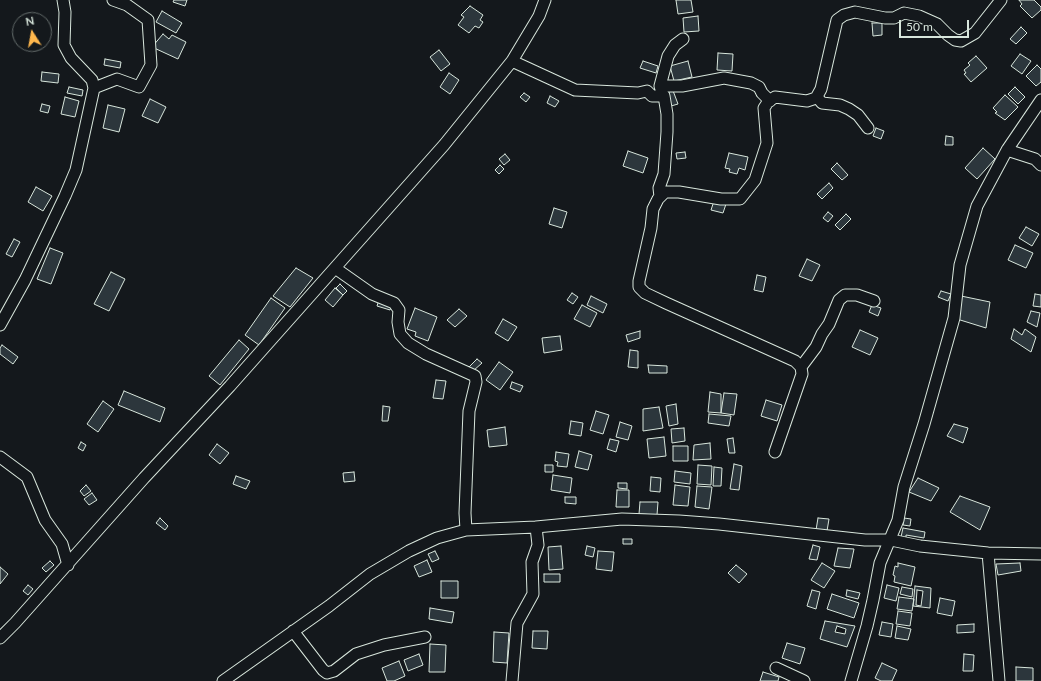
<!DOCTYPE html>
<style>
body{margin:0}
#map{position:relative;width:1041px;height:681px;overflow:hidden;background:#14181c;font-family:Lato,sans-serif}
canvas{display:block}
.north{position:absolute;left:12px;top:12px;width:40px;height:40px;box-sizing:border-box;background:#14181c;border:1px solid #626a69;border-radius:50%;rotate:349deg;font-size:11px;font-weight:700;line-height:16px;text-align:center;color:#d8e6dc}
.north::after{content:'';display:block;margin:auto;width:14px;height:18px;background:#ffb74d;clip-path:polygon(50% 0,100% 100%,50% 72%,0 100%)}
.scale{position:absolute;left:899px;top:20px;width:70px;height:18px;box-sizing:border-box;border:2px solid #d8e6dc;border-top:0;padding-left:5px;font-size:12px;line-height:14px;white-space:nowrap;color:#d8e6dc;-webkit-text-stroke:3px #14181c;paint-order:stroke}
</style>
<div id="map">
<canvas width="1041" height="681"></canvas>
<div class="north">N</div>
<div class="scale">50 m</div>
</div>
<script>
const ctx = document.querySelector('canvas').getContext('2d');
ctx.lineJoin = 'round';
function paint(path, color) { ctx.fillStyle = color; ctx.fill(path, 'evenodd'); }
const shape = rows => new Path2D(rows.map(r => 'M' + r).join(''));
function strokePath(path, color, width, dash) { ctx.strokeStyle = color; ctx.lineWidth = width; ctx.lineCap = dash ? 'butt' : 'round'; ctx.setLineDash(dash || []); ctx.stroke(path); }
const building = shape([
 [174,0,187,0,185,6,173,2,174,0],
 [676,0,691,0,693,12,678,14,676,0],
 [1019,0,1034,0,1041,7,1041,10,1032,18,1020,6,1022,4,1019,0],
 [470,6,483,15,480,20,483,22,479,28,475,26,469,33,458,25,464,17,461,15,470,6],
 [162,11,182,23,176,33,156,22,162,11],
 [698,16,699,31,684,32,683,18,698,16],
 [872,23,882,23,882,35,873,36,872,23],
 [1021,27,1027,33,1016,44,1010,39,1021,27],
 [163,34,169,39,172,35,186,42,178,59,152,47,163,34],
 [439,50,450,64,441,71,430,57,439,50],
 [718,53,733,54,732,71,717,70,718,53],
 [1020,54,1031,61,1022,74,1011,66,1020,54],
 [976,56,987,68,971,82,964,74,966,73,964,70,970,65,968,63,976,56],
 [105,59,121,62,120,68,104,65,105,59],
 [643,61,658,66,656,73,640,68,643,61],
 [688,61,692,77,674,81,670,66,688,61],
 [1037,65,1041,69,1041,82,1036,86,1026,76,1037,65],
 [42,72,59,74,58,83,41,81,42,72],
 [449,73,459,80,450,94,440,87,449,73],
 [69,87,83,90,82,96,67,93,69,87],
 [1015,87,1025,97,1018,104,1008,94,1015,87],
 [672,88,678,104,671,106,665,91,672,88],
 [524,93,530,97,526,102,520,97,524,93],
 [1005,95,1018,107,1005,120,995,113,997,112,993,108,1005,95],
 [550,96,559,101,555,107,547,103,550,96],
 [65,97,79,101,75,117,61,114,65,97],
 [150,99,166,107,158,123,142,116,150,99],
 [42,104,50,106,48,113,40,111,42,104],
 [108,105,125,109,119,132,103,128,108,105],
 [876,128,884,131,881,139,873,136,876,128],
 [946,136,953,137,953,145,945,145,946,136],
 [983,148,995,159,977,179,965,168,983,148],
 [628,151,648,158,643,173,623,166,628,151],
 [685,152,686,158,677,159,676,153,685,152],
 [729,153,748,157,745,170,739,168,737,174,729,172,730,169,725,168,729,153],
 [505,154,510,160,504,165,499,159,505,154],
 [837,163,848,175,842,180,831,169,837,163],
 [500,165,504,169,499,174,495,170,500,165],
 [829,183,833,188,822,199,817,194,829,183],
 [36,187,52,196,43,211,28,202,36,187],
 [714,201,726,204,723,213,711,210,714,201],
 [554,208,567,212,562,228,549,224,554,208],
 [828,212,833,216,828,222,823,218,828,212],
 [846,214,851,219,840,230,835,225,846,214],
 [1026,227,1039,234,1032,246,1019,238,1026,227],
 [14,239,20,242,12,257,6,254,14,239],
 [1015,245,1033,253,1026,268,1008,260,1015,245],
 [50,248,63,253,51,284,37,279,50,248],
 [807,259,820,265,812,281,799,276,807,259],
 [296,268,313,278,290,307,273,296,296,268],
 [111,272,125,279,109,311,94,304,111,272],
 [757,275,766,277,763,292,754,290,757,275],
 [340,284,347,291,343,295,336,288,340,284],
 [335,288,343,295,333,307,325,300,335,288],
 [941,291,951,294,948,301,938,297,941,291],
 [572,293,578,297,573,304,567,300,572,293],
 [1035,294,1041,295,1041,307,1033,306,1035,294],
 [591,296,607,304,603,313,587,305,591,296],
 [961,296,990,302,986,328,957,319,961,296],
 [271,298,285,308,259,345,245,335,271,298],
 [379,300,392,304,390,310,377,306,379,300],
 [582,305,597,313,590,327,574,319,582,305],
 [872,305,881,308,878,316,869,312,872,305],
 [415,308,437,317,428,341,415,336,416,332,407,329,415,308],
 [459,309,467,316,455,327,447,320,459,309],
 [1031,311,1040,313,1037,327,1027,322,1031,311],
 [503,319,517,327,508,341,495,333,503,319],
 [1014,329,1022,335,1025,329,1036,337,1031,352,1011,339,1014,329],
 [860,330,878,338,870,355,852,347,860,330],
 [640,331,640,338,628,342,626,335,640,331],
 [560,336,562,350,544,353,542,338,560,336],
 [239,340,249,349,220,385,209,376,239,340],
 [2,345,18,357,13,364,0,354,0,348,2,345],
 [630,350,638,351,638,368,628,367,630,350],
 [477,359,482,363,473,371,469,367,477,359],
 [499,362,513,372,500,390,486,380,499,362],
 [648,365,667,366,667,373,649,373,648,365],
 [436,380,446,381,443,399,433,398,436,380],
 [512,382,523,386,520,392,510,388,512,382],
 [124,391,165,408,160,422,118,405,124,391],
 [710,392,721,394,721,413,708,412,710,392],
 [724,393,737,394,734,415,721,413,724,393],
 [766,400,782,405,777,421,761,416,766,400],
 [103,401,114,409,98,432,87,424,103,401],
 [676,404,678,424,669,426,666,406,676,404],
 [383,406,390,407,388,421,382,421,383,406],
 [659,407,663,428,643,431,643,409,659,407],
 [596,411,609,415,603,434,590,430,596,411],
 [709,414,731,416,729,426,708,423,709,414],
 [571,421,583,423,581,436,569,434,571,421],
 [620,422,632,426,628,440,616,437,620,422],
 [954,424,968,428,963,443,947,436,954,424],
 [505,427,507,445,489,447,487,430,505,427],
 [684,428,685,441,672,443,671,429,684,428],
 [664,437,666,456,649,458,647,439,664,437],
 [733,438,735,453,729,453,727,439,733,438],
 [610,439,619,441,616,452,607,449,610,439],
 [81,442,86,445,83,451,78,448,81,442],
 [710,443,711,459,693,460,694,445,710,443],
 [217,444,229,453,220,464,209,455,217,444],
 [673,446,688,446,688,461,673,461,673,446],
 [579,451,592,455,588,470,575,467,579,451],
 [556,452,569,454,567,467,557,466,558,462,555,461,556,452],
 [734,464,742,466,739,490,730,489,734,464],
 [545,465,553,465,553,472,545,472,545,465],
 [698,465,712,466,711,485,697,484,698,465],
 [714,467,722,468,721,486,713,486,714,467],
 [675,471,691,473,690,484,674,482,675,471],
 [354,472,355,481,344,482,343,473,354,472],
 [553,475,572,478,570,493,551,490,553,475],
 [236,476,250,481,246,489,233,484,236,476],
 [651,477,661,478,660,492,650,491,651,477],
 [918,478,939,488,931,501,909,492,918,478],
 [618,483,627,483,627,489,618,488,618,483],
 [86,485,91,491,84,496,80,491,86,485],
 [675,485,690,487,688,506,673,505,675,485],
 [697,486,712,487,709,509,695,507,697,486],
 [617,490,629,490,629,507,616,507,617,490],
 [92,493,97,500,89,505,84,499,92,493],
 [960,496,990,507,980,530,950,512,960,496],
 [565,497,576,497,576,504,565,503,565,497],
 [640,502,658,502,657,515,639,514,640,502],
 [160,518,168,526,165,530,156,523,160,518],
 [818,518,829,519,827,531,816,530,818,518],
 [904,518,911,519,910,526,903,525,904,518],
 [903,528,925,532,924,538,906,535,906,538,901,537,903,528],
 [623,539,632,539,632,544,623,544,623,539],
 [813,545,820,547,817,560,809,559,813,545],
 [561,546,563,569,549,570,548,547,561,546],
 [587,546,595,548,593,557,585,555,587,546],
 [838,548,854,549,850,568,834,566,838,548],
 [435,551,439,559,432,562,428,554,435,551],
 [598,551,614,552,612,571,596,569,598,551],
 [427,560,432,572,419,577,414,566,427,560],
 [50,561,54,565,46,572,42,568,50,561],
 [822,563,835,571,824,588,811,580,822,563],
 [898,563,915,567,911,586,894,582,895,576,893,575,895,566,898,567,898,563],
 [1020,563,1021,571,998,575,996,564,1020,563],
 [736,565,747,574,739,583,728,573,736,565],
 [0,567,8,574,0,584,0,567],
 [544,574,560,574,560,582,544,582,544,574],
 [441,581,458,581,458,598,441,598,441,581],
 [28,585,33,589,28,595,23,591,28,585],
 [887,585,899,588,896,601,884,598,887,585],
 [915,586,931,588,930,608,913,606,915,586],
 [902,587,913,589,912,597,900,594,902,587],
 [812,590,820,592,816,609,807,606,812,590],
 [847,590,860,593,858,599,846,596,847,590],
 [917,590,923,591,921,606,916,605,917,590],
 [832,594,859,603,854,618,827,609,832,594],
 [899,597,914,599,912,611,897,609,899,597],
 [940,598,955,601,952,616,937,613,940,598],
 [430,608,454,612,452,623,429,619,430,608],
 [898,611,912,613,910,626,896,624,898,611],
 [825,621,855,626,847,647,820,639,825,621],
 [882,622,893,624,891,637,879,635,882,622],
 [974,624,974,632,957,633,957,625,974,624],
 [837,626,846,629,845,634,835,632,837,626],
 [897,626,911,629,908,640,895,638,897,626],
 [533,631,548,631,547,649,532,648,533,631],
 [494,632,509,633,507,663,493,662,494,632],
 [787,643,805,648,800,664,782,658,787,643],
 [430,644,446,645,445,672,429,672,430,644],
 [419,654,423,665,408,671,404,660,419,654],
 [964,654,974,655,973,671,963,671,964,654],
 [399,661,405,676,394,681,387,681,382,668,399,661],
 [882,663,897,670,892,681,881,681,875,678,882,663],
 [1016,667,1033,668,1033,681,1016,681,1016,667],
 [763,672,779,677,778,681,760,681,763,672]
]);
const minor = shape([
 [63,0,65,12,64,45,71,58,92,80,94,88],
 [512,61,575,90,638,93,647,91,652,96,664,96,667,114,667,132,664,174,659,188,660,197],
 [660,86,682,86,724,78,751,83,759,87,762,93,770,101],
 [662,92,660,86,668,56,675,45,683,39],
 [817,97,822,103,840,105,849,109,858,115,868,128],
 [1007,150,1035,159,1041,165],
 [335,268,372,294,394,303,399,310,398,322,400,334,408,343,426,354,475,376,476,382,469,411,465,513,466,530],
 [0,325,25,280,65,196,76,170,94,88,117,79,139,87,151,65,148,20,127,5,113,0],
 [801,367,816,347,822,334,829,324,839,300,845,295,857,295,874,301],
 [775,452,802,374,801,367,795,361,666,303,645,293,639,287,639,281,651,228,653,209,658,199,665,192,679,192,721,199,740,199,755,180,767,143,764,108,768,102,775,97,807,101,816,98,821,89,837,20,844,15,855,12,885,18,894,18,904,13,919,16,937,24,948,35,955,40,961,41,975,33,1001,0],
 [0,457,27,477,45,520,62,544,68,565],
 [988,553,999,681],
 [293,631,323,670,327,673,334,671,356,654,384,645,425,637],
 [0,638,15,623,144,478,230,386,444,145,512,61,539,16,545,0],
 [776,668,804,681],
 [223,681,329,606,370,574,409,551,437,538,466,530,536,527,622,519,679,521,719,524,865,540,891,540,920,546,988,553,1041,554],
 [512,681,517,623,533,594,532,562,538,545,536,527],
 [851,681,867,626,873,600,880,563,898,520,904,487,924,424,954,318,960,265,977,206,1007,150,1041,100]
]);
paint(building, '#2c363c');
strokePath(building, '#d8e6dc', 1);
strokePath(minor, '#d8e6dc', 13);
strokePath(minor, '#14181c', 11);
</script>
